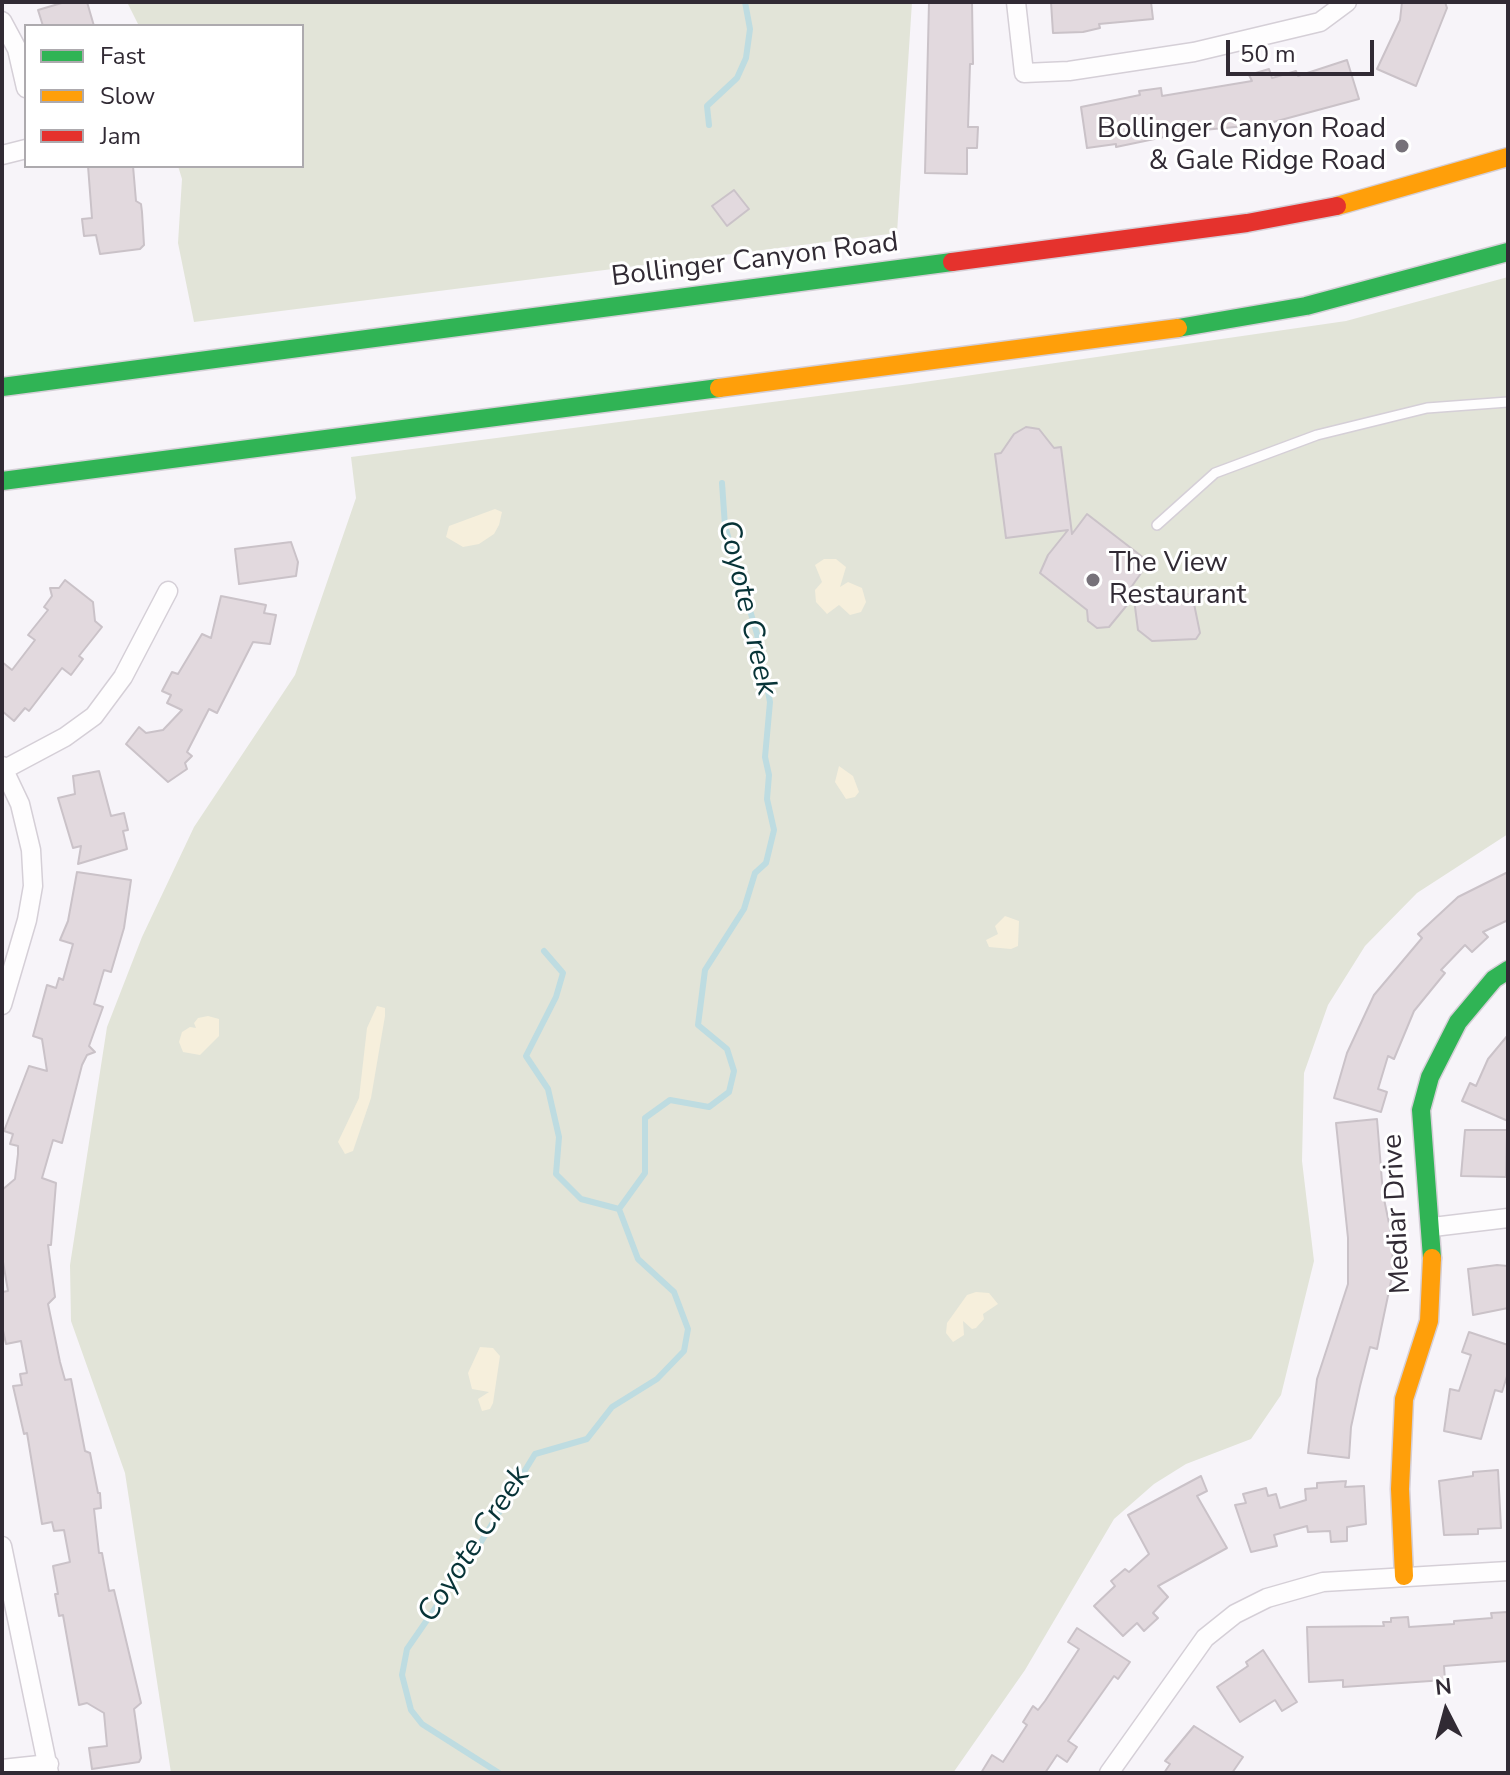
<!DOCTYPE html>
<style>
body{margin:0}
#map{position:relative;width:1510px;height:1775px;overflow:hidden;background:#f7f4f9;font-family:"Nunito Sans",sans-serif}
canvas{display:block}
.frame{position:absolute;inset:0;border:4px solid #312a34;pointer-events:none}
.legend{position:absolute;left:24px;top:24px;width:280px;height:144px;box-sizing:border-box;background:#fff;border:2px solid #adaaae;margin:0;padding:10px 14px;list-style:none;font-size:24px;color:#312a34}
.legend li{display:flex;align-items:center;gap:16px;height:40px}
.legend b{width:40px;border:2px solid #adaaae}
.north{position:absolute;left:1406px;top:1671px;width:80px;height:80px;-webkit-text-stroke:6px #fff;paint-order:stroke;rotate:354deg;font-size:22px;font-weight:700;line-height:32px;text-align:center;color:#312a34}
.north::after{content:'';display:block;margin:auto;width:28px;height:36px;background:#312a34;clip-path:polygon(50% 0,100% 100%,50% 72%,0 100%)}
.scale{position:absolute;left:1226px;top:40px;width:148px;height:36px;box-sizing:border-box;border:4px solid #312a34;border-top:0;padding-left:10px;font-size:24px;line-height:28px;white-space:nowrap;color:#312a34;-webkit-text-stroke:6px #fff;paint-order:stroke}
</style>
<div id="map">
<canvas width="1510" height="1775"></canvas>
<div class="frame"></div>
<ul class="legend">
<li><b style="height:10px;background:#30b455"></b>Fast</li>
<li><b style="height:10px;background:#ff9f0a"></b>Slow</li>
<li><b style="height:10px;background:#e5322d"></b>Jam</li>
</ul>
<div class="north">N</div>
<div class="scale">50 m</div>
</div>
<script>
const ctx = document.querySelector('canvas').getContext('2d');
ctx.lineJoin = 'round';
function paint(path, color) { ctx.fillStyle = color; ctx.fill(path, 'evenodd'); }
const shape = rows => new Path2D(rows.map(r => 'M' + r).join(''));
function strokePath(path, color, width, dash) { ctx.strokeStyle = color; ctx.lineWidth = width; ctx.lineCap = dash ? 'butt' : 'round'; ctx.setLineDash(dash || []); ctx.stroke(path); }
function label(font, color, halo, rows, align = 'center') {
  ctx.font = font + ' "Nunito Sans",sans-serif'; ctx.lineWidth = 6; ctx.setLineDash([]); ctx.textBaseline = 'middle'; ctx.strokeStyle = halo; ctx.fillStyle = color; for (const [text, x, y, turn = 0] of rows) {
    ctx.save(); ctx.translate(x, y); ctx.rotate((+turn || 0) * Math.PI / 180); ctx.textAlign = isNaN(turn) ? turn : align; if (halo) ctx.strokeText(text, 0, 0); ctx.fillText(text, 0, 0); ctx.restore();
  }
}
const green = shape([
 [127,2,912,2,897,233,194,322,178,243,182,179,178,166,302,166,302,26,139,26],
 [1508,277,1508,834,1417,893,1365,946,1328,1005,1304,1073,1302,1161,1314,1261,1281,1395,1251,1439,1186,1464,1154,1484,1114,1519,1025,1670,953,1773,171,1773,125,1473,71,1321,70,1265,107,1027,142,937,194,827,295,675,356,498,351,457,910,384,1346,321]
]);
const sand = shape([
 [495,509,502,512,499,525,494,534,479,544,463,547,446,537,449,526],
 [824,559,836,559,846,567,840,587,848,582,862,588,866,602,861,612,850,615,839,605,827,614,816,602,815,590,822,582,815,565],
 [839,766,853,776,859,792,855,797,846,799,835,782],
 [1005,916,1019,921,1018,946,1011,949,989,947,986,940,998,934,995,926],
 [377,1006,385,1008,385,1016,371,1098,353,1151,345,1154,338,1142,359,1098,367,1028],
 [208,1016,219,1019,219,1036,200,1055,183,1052,179,1042,182,1032,190,1027,196,1028,194,1023,198,1018],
 [976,1292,989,1293,998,1304,983,1314,984,1319,976,1328,972,1329,963,1321,964,1335,953,1342,946,1333,947,1323,967,1295],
 [480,1347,493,1348,500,1356,493,1403,490,1409,482,1411,478,1399,489,1392,472,1389,468,1373]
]);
const stream = shape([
 [709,125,707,106,737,78,746,58,750,29,745,2],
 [544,951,563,973,556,997,526,1056,548,1089,559,1137,556,1174,581,1199,619,1209],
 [619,1209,645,1173,645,1118,670,1100,709,1107,729,1092,734,1071,727,1049,698,1025,705,970,744,909,755,873,766,863,774,830,767,799,769,775,765,757,770,702,757,634,725,526,722,483],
 [499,1773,422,1724,411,1710,402,1675,407,1649,481,1542,535,1454,587,1439,612,1407,657,1379,684,1351,688,1329,674,1292,638,1259,619,1209]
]);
const building = shape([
 [65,2,87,2,94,26,43,26,38,10,65,2],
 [929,2,972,2,973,64,970,64,968,127,978,127,977,148,967,148,967,174,925,173,929,2],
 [1051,2,1151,2,1153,19,1099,24,1100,28,1083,32,1053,33,1051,2],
 [1402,2,1445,2,1447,8,1416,86,1377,69,1400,20,1402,2],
 [1347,60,1359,99,1266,124,1193,131,1116,147,1116,144,1087,148,1081,107,1140,95,1139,91,1161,88,1162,96,1252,81,1249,75,1269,69,1272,78,1296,71,1298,76,1347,60],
 [88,166,133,166,136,201,141,204,142,212,144,245,140,249,100,254,96,235,84,236,82,219,92,218,88,166],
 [734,190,749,209,727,226,712,206,734,190],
 [1026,427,1039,429,1054,448,1061,447,1072,534,1087,514,1149,562,1122,600,1132,599,1109,627,1097,628,1088,621,1087,610,1040,573,1048,555,1068,530,1006,538,995,454,1001,453,1014,434,1026,427],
 [291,542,298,562,296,576,239,584,235,549,291,542],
 [65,580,93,602,95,621,102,627,79,656,83,659,71,675,62,668,29,711,25,708,14,721,2,711,2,662,12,670,35,640,28,635,48,610,44,607,52,596,50,588,59,588,65,580],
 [1192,594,1200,633,1196,639,1152,641,1138,630,1134,599,1192,594],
 [221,596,266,605,264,613,276,615,270,644,253,642,217,713,209,709,187,752,192,756,185,763,187,769,168,782,126,744,139,727,146,733,163,730,182,710,167,703,171,695,162,691,172,672,178,674,202,634,211,638,221,596],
 [99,771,111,816,124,813,128,830,123,831,127,849,78,864,81,846,73,848,58,798,75,794,73,776,99,771],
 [77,872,131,880,124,928,111,972,104,970,94,1004,103,1007,89,1046,95,1052,87,1055,82,1065,62,1143,53,1140,42,1178,56,1183,51,1245,48,1245,55,1297,48,1304,60,1362,65,1380,71,1379,85,1451,90,1453,98,1493,100,1493,101,1508,94,1509,99,1553,102,1553,109,1591,114,1590,141,1703,134,1709,141,1758,139,1762,92,1769,89,1748,107,1746,104,1713,87,1703,79,1705,63,1615,59,1616,55,1594,58,1594,53,1566,70,1562,64,1530,54,1531,52,1522,42,1524,27,1433,24,1434,13,1386,22,1385,20,1374,27,1373,21,1341,6,1344,2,1326,2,1292,8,1291,2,1256,2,1190,15,1179,18,1154,18,1146,10,1144,13,1134,4,1131,29,1066,47,1071,42,1039,33,1036,47,985,56,988,59,978,63,980,73,944,60,940,68,921,77,872],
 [1508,872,1508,920,1483,932,1488,937,1472,952,1465,945,1441,970,1445,973,1414,1011,1394,1059,1388,1056,1378,1089,1387,1092,1381,1112,1334,1098,1347,1053,1374,995,1422,938,1418,934,1458,897,1508,872],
 [1508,1035,1508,1121,1462,1101,1470,1083,1476,1086,1488,1059,1508,1035],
 [1377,1119,1383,1194,1392,1238,1393,1272,1381,1329,1377,1349,1370,1347,1360,1386,1351,1427,1349,1458,1308,1453,1317,1379,1348,1284,1348,1238,1336,1123,1377,1119],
 [1465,1130,1507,1130,1506,1177,1461,1176,1465,1130],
 [1497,1265,1508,1266,1508,1308,1473,1315,1468,1269,1497,1265],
 [1469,1332,1508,1345,1508,1373,1502,1392,1495,1390,1481,1439,1444,1431,1450,1389,1459,1391,1471,1355,1462,1352,1469,1332],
 [1498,1470,1501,1528,1478,1529,1478,1534,1444,1535,1439,1481,1473,1476,1473,1472,1498,1470],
 [1201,1476,1207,1491,1197,1496,1227,1548,1158,1586,1168,1597,1153,1613,1158,1618,1144,1631,1137,1623,1123,1636,1094,1606,1115,1586,1111,1581,1125,1569,1129,1572,1149,1554,1128,1515,1201,1476],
 [1346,1481,1345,1487,1364,1486,1366,1524,1347,1527,1347,1541,1331,1542,1330,1531,1308,1532,1307,1526,1274,1535,1277,1546,1251,1552,1235,1505,1246,1503,1243,1494,1266,1488,1268,1496,1276,1494,1280,1508,1306,1500,1305,1489,1317,1488,1317,1483,1346,1481],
 [1508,1612,1508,1661,1444,1666,1445,1680,1343,1687,1343,1680,1309,1682,1307,1627,1384,1626,1383,1622,1391,1622,1391,1618,1408,1617,1409,1627,1454,1624,1454,1621,1492,1618,1491,1613,1508,1612],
 [1077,1628,1130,1662,1118,1679,1114,1676,1068,1741,1077,1747,1067,1762,1057,1755,1045,1773,981,1773,992,1755,1003,1762,1027,1725,1023,1722,1033,1706,1038,1710,1045,1701,1079,1649,1068,1642,1077,1628],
 [1263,1650,1297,1702,1282,1711,1275,1700,1240,1722,1217,1687,1248,1666,1246,1662,1263,1650],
 [1194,1726,1243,1757,1232,1773,1164,1773,1170,1764,1165,1761,1194,1726]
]);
const lane = shape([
 [1157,525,1215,473,1317,435,1427,408,1508,402]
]);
const street = shape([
 [1016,2,1024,73,1069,71,1194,52,1320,22,1347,2],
 [2,21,17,49,26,88],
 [2,155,26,149],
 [2,766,20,804,31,850,33,886,27,920,2,1005],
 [5,769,65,737,94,716,123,677,168,591],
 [1433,1227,1508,1218],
 [2,1546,49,1773],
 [2,1769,49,1764],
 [1109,1773,1205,1638,1235,1614,1267,1598,1323,1582,1508,1571]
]);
const fast = shape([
 [1178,328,1306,306,1508,252],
 [2,387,952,262],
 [2,481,719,388],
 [1432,1258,1421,1110,1430,1077,1458,1022,1494,979,1508,970]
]);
const slow = shape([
 [1337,206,1508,157],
 [719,388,1178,328],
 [1404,1576,1400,1489,1404,1399,1429,1321,1432,1258]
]);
const jam = shape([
 [952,262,1247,223,1337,206]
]);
const markers = [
 [1402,146,8,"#767179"],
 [1093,580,8,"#767179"]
];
const poiNames = [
 ["Bollinger Canyon Road",1386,130],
 ["& Gale Ridge Road",1386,162],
 ["The View",1109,564,"left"],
 ["Restaurant",1109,596,"left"]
];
const streetNames = [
 ["Bollinger Canyon Road",755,261,-7],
 ["Mediar Drive",1398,1214,-93]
];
const waterNames = [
 ["Coyote Creek",746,608,77],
 ["Coyote Creek",475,1545,-57]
];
paint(green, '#e2e4d8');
paint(sand, '#f6efdc');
strokePath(stream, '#bedce1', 6);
paint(building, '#e2d9de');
strokePath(building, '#cac2c8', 2);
strokePath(lane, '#d5cfd7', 12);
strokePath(street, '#d5cfd7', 21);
strokePath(fast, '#d5cfd7', 21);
strokePath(slow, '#d5cfd7', 21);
strokePath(jam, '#d5cfd7', 21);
strokePath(lane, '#fefdfe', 9);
strokePath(street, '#fefdfe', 18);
strokePath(fast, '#30b455', 18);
strokePath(slow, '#ff9f0a', 18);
strokePath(jam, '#e5322d', 18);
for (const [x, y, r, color] of markers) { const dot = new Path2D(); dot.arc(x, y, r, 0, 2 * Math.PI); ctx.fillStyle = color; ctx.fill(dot); strokePath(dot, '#fff', 3); }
label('28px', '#312a34', '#fff', poiNames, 'right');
label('28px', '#312a34', '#fff', streetNames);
label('italic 30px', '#073337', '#fff', waterNames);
</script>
